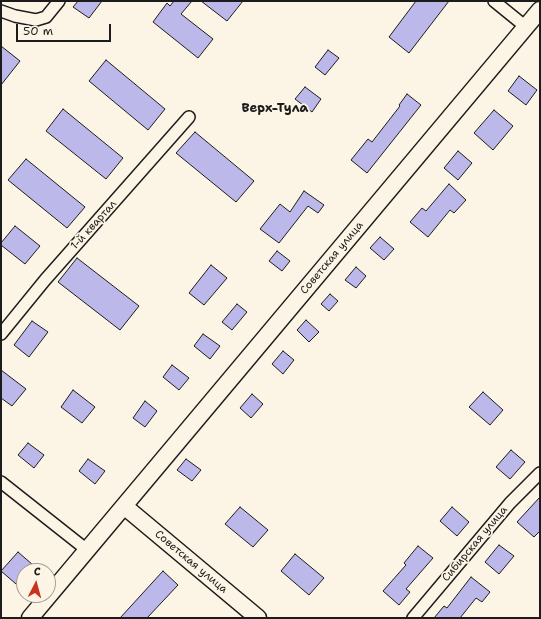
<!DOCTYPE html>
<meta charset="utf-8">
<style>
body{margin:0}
#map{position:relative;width:541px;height:619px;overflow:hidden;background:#fcf5e5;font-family:"Shantell Sans",sans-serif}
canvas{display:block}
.frame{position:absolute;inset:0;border:2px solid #1c1c1c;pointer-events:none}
.north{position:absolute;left:16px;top:563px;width:40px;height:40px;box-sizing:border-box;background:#fcf5e5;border:1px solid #a29e95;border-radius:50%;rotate:6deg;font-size:11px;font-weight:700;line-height:16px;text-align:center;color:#1c1c1c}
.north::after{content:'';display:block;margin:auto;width:14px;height:18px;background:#c8321e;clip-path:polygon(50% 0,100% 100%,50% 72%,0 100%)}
.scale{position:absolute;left:16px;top:24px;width:95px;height:18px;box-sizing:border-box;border:2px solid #1c1c1c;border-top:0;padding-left:5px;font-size:12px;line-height:14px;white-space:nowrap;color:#1c1c1c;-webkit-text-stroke:3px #fcf5e5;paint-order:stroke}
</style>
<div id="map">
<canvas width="541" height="619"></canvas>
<div class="frame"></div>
<div class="north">С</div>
<div class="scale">50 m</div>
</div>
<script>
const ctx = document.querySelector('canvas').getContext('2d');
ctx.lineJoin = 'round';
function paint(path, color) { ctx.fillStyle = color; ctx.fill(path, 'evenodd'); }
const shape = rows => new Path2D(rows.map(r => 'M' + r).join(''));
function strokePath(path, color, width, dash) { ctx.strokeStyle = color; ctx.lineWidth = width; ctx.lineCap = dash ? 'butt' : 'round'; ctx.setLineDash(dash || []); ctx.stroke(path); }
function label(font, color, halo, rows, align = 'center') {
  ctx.font = font + ' "Shantell Sans",sans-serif'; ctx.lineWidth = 3.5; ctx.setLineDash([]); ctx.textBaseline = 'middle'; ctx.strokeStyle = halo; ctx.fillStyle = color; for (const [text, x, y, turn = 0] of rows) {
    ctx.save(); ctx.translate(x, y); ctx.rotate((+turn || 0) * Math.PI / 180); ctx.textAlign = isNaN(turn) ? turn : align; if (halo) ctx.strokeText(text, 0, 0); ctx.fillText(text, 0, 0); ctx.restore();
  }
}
const building = shape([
 [78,1,102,1,89,18,73,7,78,1],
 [174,1,192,1,181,14,213,39,198,58,153,22,167,3,170,6,174,1],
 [201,1,243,1,227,21,201,1],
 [416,1,449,1,409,53,389,37,416,1],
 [1,46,20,61,1,85,1,46],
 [328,50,339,58,325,75,315,67,328,50],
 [106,60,165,109,148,130,89,81,106,60],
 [519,76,537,90,526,105,508,91,519,76],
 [305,87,321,99,312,112,295,99,305,87],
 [407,94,421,105,367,173,351,160,368,139,372,142,400,106,399,105,407,94],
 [63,109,123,158,106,179,46,131,63,109],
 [494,110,513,126,493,150,474,133,494,110],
 [195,132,254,181,236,202,176,153,195,132],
 [458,151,472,163,458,180,444,168,458,151],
 [26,159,85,207,67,228,8,180,26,159],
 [449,184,466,200,454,213,450,210,428,237,410,222,422,208,426,211,449,184],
 [304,191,324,205,318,213,308,206,279,243,260,229,280,204,290,212,304,191],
 [15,226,40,246,25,264,1,245,1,243,15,226],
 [380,237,394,249,384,260,370,248,380,237],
 [277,251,290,261,282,271,269,261,277,251],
 [77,258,139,306,120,330,58,282,77,258],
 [211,265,227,278,204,305,189,293,211,265],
 [356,267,366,276,356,288,345,280,356,267],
 [330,294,338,301,329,311,321,304,330,294],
 [237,304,247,312,232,330,222,322,237,304],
 [306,320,319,332,309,342,297,330,306,320],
 [32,321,48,332,29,357,14,345,32,321],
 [203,334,220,346,210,359,194,346,203,334],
 [283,351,294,360,283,374,272,364,283,351],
 [172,365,189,378,179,390,163,377,172,365],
 [1,370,26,389,12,406,1,398,1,370],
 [73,390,95,407,82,423,61,407,73,390],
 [483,392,503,410,490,425,469,407,483,392],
 [252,394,263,404,251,418,240,408,252,394],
 [145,401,157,411,145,427,133,418,145,401],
 [28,443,44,455,34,468,18,455,28,443],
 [511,450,525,462,510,479,496,467,511,450],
 [88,459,105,471,95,484,79,471,88,459],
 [186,459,201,470,192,481,177,470,186,459],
 [540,497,540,531,534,537,517,522,540,497],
 [240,507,268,530,253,547,225,524,240,507],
 [452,507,469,522,457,536,440,521,452,507],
 [499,545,514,556,499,574,485,562,499,545],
 [418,546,433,558,406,589,410,592,399,605,383,591,406,565,404,563,418,546],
 [18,552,33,565,28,571,24,571,24,575,16,584,1,571,18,552],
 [295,554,324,578,309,595,281,571,295,554],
 [163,571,178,585,147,618,120,618,163,571],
 [471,577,490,592,482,602,476,598,460,618,434,618,444,606,447,608,471,577]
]);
const street = shape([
 [494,1,526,27],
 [1,11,15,16,36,20,46,17,59,1],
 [1,334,45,280,189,117],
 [1,482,87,550],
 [413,618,510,503,540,473]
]);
const secondary = shape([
 [124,506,258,618],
 [30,618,540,10]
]);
const streetNames = [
 ["1-й квартал",94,225,-48],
 ["Советская улица",332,258,-50],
 ["Сибирская улица",475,544,-50],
 ["Советская улица",191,562,40]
];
const quarterNames = [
 ["Верх-Тула",275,109]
];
paint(building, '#bdb8ea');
strokePath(building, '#1c1c1c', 1);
strokePath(street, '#1c1c1c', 14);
strokePath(secondary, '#1c1c1c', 19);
strokePath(street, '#fcf5e5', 11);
strokePath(secondary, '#fcf5e5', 16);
label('11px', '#1c1c1c', '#fcf5e5', streetNames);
label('bold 13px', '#1c1c1c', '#fcf5e5', quarterNames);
</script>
